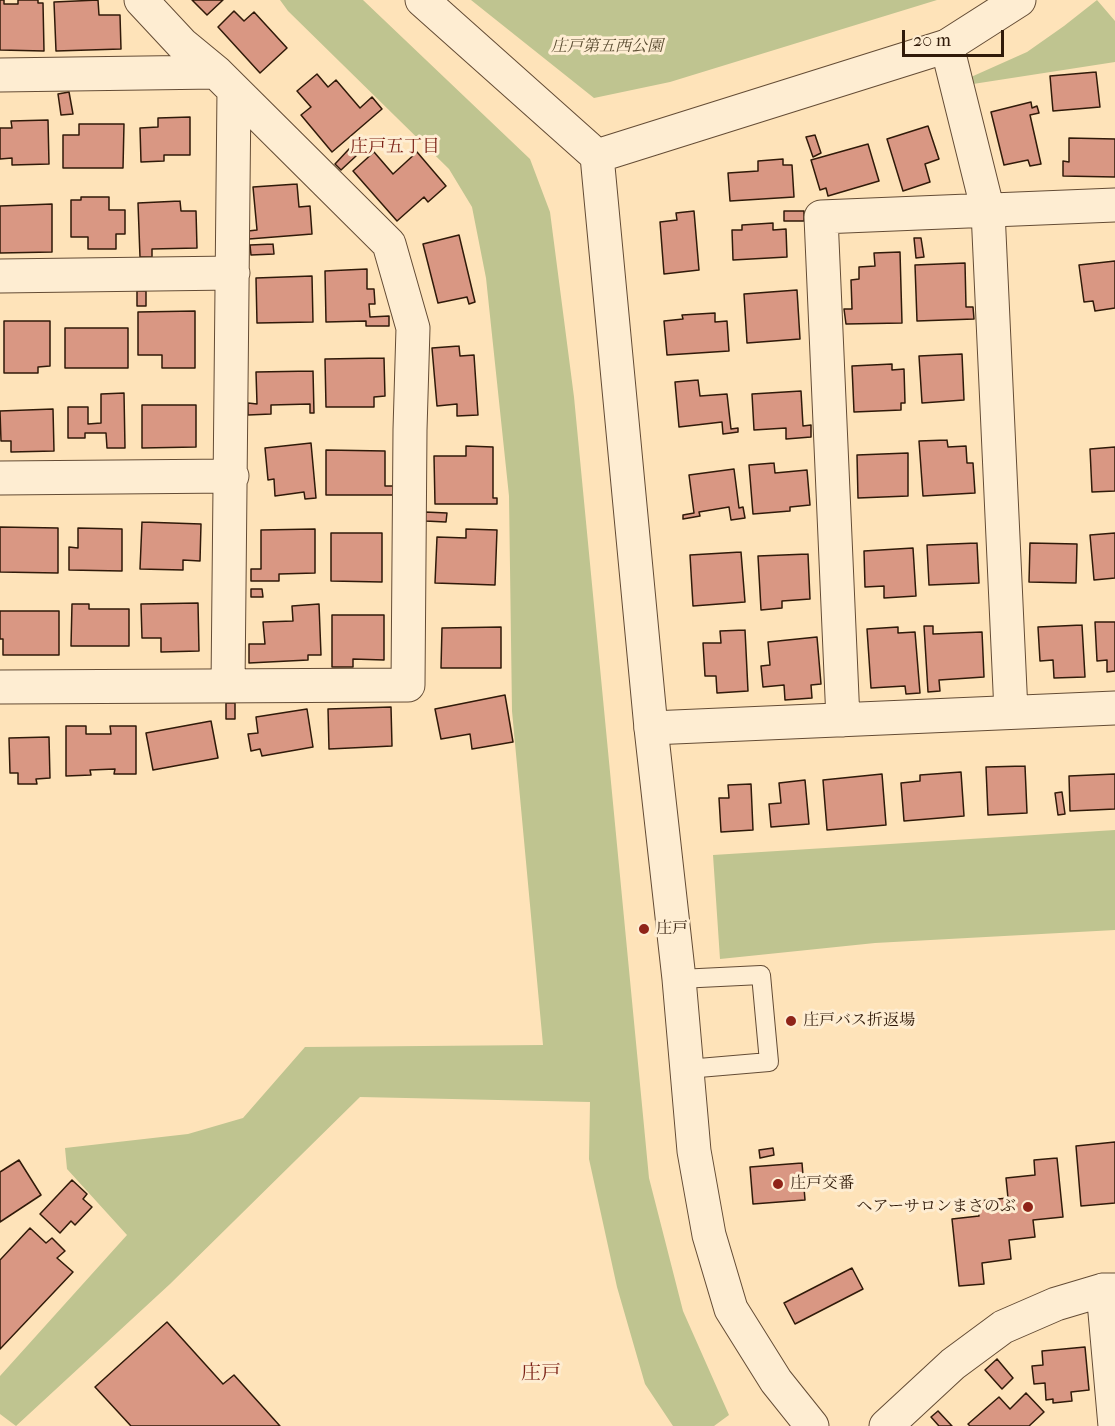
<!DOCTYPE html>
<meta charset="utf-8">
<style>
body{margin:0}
#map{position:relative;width:1115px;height:1426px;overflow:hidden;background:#fee3b9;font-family:"IM FELL French Canon",serif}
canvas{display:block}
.scale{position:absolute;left:902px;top:30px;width:102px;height:27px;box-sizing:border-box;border:3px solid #301a09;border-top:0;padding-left:8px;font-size:18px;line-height:21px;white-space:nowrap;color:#301a09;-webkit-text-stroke:4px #feedd2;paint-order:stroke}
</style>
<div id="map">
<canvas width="1115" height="1426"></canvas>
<div class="scale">20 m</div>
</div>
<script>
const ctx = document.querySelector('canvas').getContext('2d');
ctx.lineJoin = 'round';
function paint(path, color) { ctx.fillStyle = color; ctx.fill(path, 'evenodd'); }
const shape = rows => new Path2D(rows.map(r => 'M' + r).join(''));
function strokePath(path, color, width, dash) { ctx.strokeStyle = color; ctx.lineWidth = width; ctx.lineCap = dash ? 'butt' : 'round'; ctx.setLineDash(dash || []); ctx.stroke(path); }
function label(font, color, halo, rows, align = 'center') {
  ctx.font = font + ' "IM FELL French Canon","Noto Serif JP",serif'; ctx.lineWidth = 6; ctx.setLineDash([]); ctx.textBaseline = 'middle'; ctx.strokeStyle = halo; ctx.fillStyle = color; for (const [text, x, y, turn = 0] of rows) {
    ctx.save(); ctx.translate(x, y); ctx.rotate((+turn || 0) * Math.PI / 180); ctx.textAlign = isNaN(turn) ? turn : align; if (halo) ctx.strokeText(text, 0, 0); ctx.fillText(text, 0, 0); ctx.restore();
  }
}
const green = shape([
 [280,0,363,0,530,159,550,212,574,397,649,1178,683,1311,729,1415,714,1426,673,1426,645,1384,617,1287,589,1159,590,1102,360,1097,170,1284,16,1426,0,1414,0,1376,127,1235,67,1169,65,1148,188,1134,243,1118,305,1047,543,1045,512,711,509,496,486,278,472,207,449,169,288,11],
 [471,0,937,0,670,82,594,98],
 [1097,0,1115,21,1115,62,973,84,971,77,1027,52,1064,26],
 [1115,830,1115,930,875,943,720,959,713,855]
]);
const building = shape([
 [0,0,4,0,4,4,18,4,18,0,38,0,38,3,43,3,44,51,0,50,0,0],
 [98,0,99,15,120,15,121,49,56,51,54,2,98,0],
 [192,0,223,0,207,15,192,0],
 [234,11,244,21,254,12,287,48,260,73,218,27,234,11],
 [1096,72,1100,107,1053,111,1050,76,1096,72],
 [317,74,328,87,336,80,360,108,372,97,382,109,332,152,301,115,311,107,297,91,317,74],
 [69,92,73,114,61,115,58,94,69,92],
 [1031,102,1032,108,1037,106,1039,113,1030,115,1041,164,1030,166,1028,160,1004,165,991,112,1031,102],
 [190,117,190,155,164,155,164,161,141,162,140,128,158,127,158,118,190,117],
 [48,120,49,164,12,165,12,158,0,159,0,128,12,128,11,121,48,120],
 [79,124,124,124,123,168,63,168,63,135,79,135,79,124],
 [928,126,939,159,925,164,930,182,903,191,887,139,928,126],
 [815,135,821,153,813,157,806,137,815,135],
 [1069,138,1115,139,1115,177,1063,176,1063,161,1069,162,1069,138],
 [868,144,879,181,828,196,826,188,820,190,811,160,868,144],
 [349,149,356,156,341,170,335,164,349,149],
 [374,152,393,174,417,152,446,186,428,202,424,197,397,221,353,171,374,152],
 [783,159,783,165,792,165,794,197,730,201,728,173,758,171,758,161,783,159],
 [297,184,299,207,310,206,312,234,249,239,248,231,257,230,253,187,297,184],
 [81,197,109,197,109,210,125,210,125,234,116,234,116,249,88,249,88,237,71,237,71,200,81,200,81,197],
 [180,201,181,211,196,211,197,248,152,249,152,257,140,257,138,203,180,201],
 [52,204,52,252,0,253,0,206,52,204],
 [694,211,699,270,664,274,660,222,677,220,676,213,694,211],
 [784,211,804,211,804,221,784,221,784,211],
 [773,223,773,230,786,229,787,257,733,260,732,230,742,230,742,225,773,223],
 [459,235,475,302,469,304,467,297,438,303,423,244,459,235],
 [914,238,921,238,924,257,916,258,914,238],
 [273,244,274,254,251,255,250,245,273,244],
 [900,252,902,323,846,324,844,309,852,309,851,280,859,279,859,267,875,266,874,253,900,252],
 [1115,261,1115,308,1095,311,1093,301,1084,302,1079,265,1115,261],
 [965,263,966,307,973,307,974,319,917,321,915,265,965,263],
 [367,269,367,289,374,289,375,304,369,304,370,317,389,316,389,326,366,326,366,321,326,322,325,271,367,269],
 [312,276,313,322,257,323,256,278,312,276],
 [797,290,800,339,747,343,744,294,797,290],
 [137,291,146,291,146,306,137,306,137,291],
 [195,311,195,368,162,368,162,355,138,355,138,312,195,311],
 [715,313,715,322,727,321,729,351,667,355,664,321,683,319,682,315,715,313],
 [4,321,50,321,50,366,38,367,38,373,4,373,4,321],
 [65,328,128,328,128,368,65,368,65,328],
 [459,346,460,356,474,355,478,415,457,416,457,404,437,406,432,348,459,346],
 [962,354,964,400,922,403,919,356,962,354],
 [384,358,385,396,374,397,374,407,326,407,325,359,384,358],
 [892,364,892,370,904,369,905,403,901,403,901,410,854,412,852,366,892,364],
 [313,371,314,413,310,413,310,404,271,405,271,414,248,415,248,403,257,404,256,372,313,371],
 [698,380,700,396,727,394,731,429,738,428,738,432,723,434,722,422,679,427,675,382,698,380],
 [801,391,803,426,811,425,811,437,786,439,786,428,754,430,752,394,801,391],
 [124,393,125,448,107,448,106,433,85,433,85,438,68,438,68,407,88,407,88,424,101,423,101,394,124,393],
 [142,405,196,405,196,447,142,448,142,405],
 [53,409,54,451,11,452,11,441,1,441,0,411,53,409],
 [947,440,948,447,966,446,967,463,973,463,975,493,923,496,919,441,947,440],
 [311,443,316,498,305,499,304,492,275,496,274,479,268,480,265,448,311,443],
 [466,446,493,447,493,498,497,498,497,504,435,504,434,456,466,456,466,446],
 [1115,447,1115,491,1092,492,1090,449,1115,447],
 [326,450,385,451,385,486,394,486,394,495,326,495,326,450],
 [908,453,908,496,858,498,857,455,908,453],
 [774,463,775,473,807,470,810,505,790,507,790,511,753,514,749,465,774,463],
 [734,469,739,508,743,507,745,518,731,520,729,507,699,512,700,516,683,519,683,515,694,513,689,475,734,469],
 [425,512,447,513,446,522,425,521,425,512],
 [142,522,201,524,200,561,183,560,183,570,140,569,142,522],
 [0,527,58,528,58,573,0,572,0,527],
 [78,528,122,529,122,571,69,570,69,547,78,548,78,528],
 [315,529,315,573,279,574,279,581,251,581,251,569,261,569,261,530,315,529],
 [466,529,497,530,495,585,435,583,437,537,466,538,466,529],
 [331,533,382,533,382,582,331,581,331,533],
 [1115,533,1115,578,1094,580,1090,535,1115,533],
 [977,543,979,583,929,585,927,545,977,543],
 [1030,543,1077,544,1076,583,1029,582,1030,543],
 [913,548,916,596,884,598,884,586,865,587,864,551,913,548],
 [741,552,745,602,693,606,690,555,741,552],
 [808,554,810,599,782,601,782,608,761,610,758,556,808,554],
 [251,589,262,589,263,597,251,597,251,589],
 [198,603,199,651,161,652,161,638,142,638,141,604,198,603],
 [72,604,89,604,89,609,129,609,129,646,71,646,72,604],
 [319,604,321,655,308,655,308,660,249,663,249,644,265,644,263,622,293,621,292,606,319,604],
 [0,611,59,611,59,655,3,655,3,639,0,639,0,611],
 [332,615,384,615,384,660,353,659,353,667,332,667,332,615],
 [1095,622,1115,622,1115,671,1107,672,1107,660,1097,661,1095,622],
 [1082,625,1085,677,1054,678,1053,660,1040,661,1038,627,1082,625],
 [924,626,933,626,933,634,982,632,984,677,939,680,940,691,928,692,924,626],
 [501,627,501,668,441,668,442,628,501,627],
 [898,627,898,633,915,632,920,693,906,694,905,686,871,688,867,629,898,627],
 [745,630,748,691,717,693,716,676,705,676,703,643,721,643,720,631,745,630],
 [817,637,821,684,811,685,812,698,785,700,784,685,763,687,761,666,770,665,768,642,817,637],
 [505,695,513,742,472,749,470,734,441,739,435,709,505,695],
 [226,703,235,703,235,719,226,719,226,703],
 [391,707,392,746,329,749,328,709,391,707],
 [307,709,313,747,262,756,260,749,251,751,248,734,258,733,256,717,307,709],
 [211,721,218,758,153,770,146,733,211,721],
 [66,726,86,726,86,734,111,734,110,726,136,726,136,774,114,774,115,769,90,770,91,775,66,776,66,726],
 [49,737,50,778,36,779,37,784,18,784,18,773,10,773,9,738,49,737],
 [1025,766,1027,813,988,815,986,767,1025,766],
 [961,772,964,816,904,821,901,783,920,781,920,775,961,772],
 [882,774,886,825,827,830,823,780,882,774],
 [1115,774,1115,809,1070,811,1069,776,1115,774],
 [805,780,809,824,771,827,769,804,781,803,779,783,805,780],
 [751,784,753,830,721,832,719,798,729,798,728,785,751,784],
 [1062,792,1065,814,1058,815,1055,793,1062,792],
 [1115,1142,1115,1203,1081,1206,1076,1146,1115,1142],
 [773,1148,774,1155,760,1158,759,1150,773,1148],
 [1057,1158,1063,1217,1033,1220,1035,1237,1009,1240,1011,1259,982,1263,984,1284,959,1286,952,1219,979,1216,977,1201,1008,1198,1006,1178,1035,1175,1034,1160,1057,1158],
 [19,1160,41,1195,0,1222,0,1172,19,1160],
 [802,1163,805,1200,753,1204,750,1167,802,1163],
 [72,1180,87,1194,83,1199,92,1207,75,1225,71,1221,60,1233,40,1214,72,1180],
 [30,1228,46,1243,52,1238,65,1251,57,1258,73,1272,0,1349,0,1260,30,1228],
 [852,1268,863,1289,795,1324,784,1303,852,1268],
 [167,1322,223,1384,234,1375,280,1426,131,1426,95,1387,167,1322],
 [1085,1347,1089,1390,1071,1392,1072,1401,1053,1403,1053,1399,1046,1400,1045,1383,1034,1384,1032,1366,1043,1365,1042,1351,1085,1347],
 [997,1359,1013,1378,1002,1389,985,1370,997,1359],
 [1026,1393,1044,1412,1029,1426,970,1426,968,1424,999,1397,1010,1409,1026,1393],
 [938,1411,952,1426,939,1426,931,1417,938,1411]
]);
const service = shape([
 [679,979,761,975,769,1062,687,1069]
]);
const minor = shape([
 [947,46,988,211,1011,712],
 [0,75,216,72],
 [0,276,233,273],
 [0,478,232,476],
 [228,685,234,90],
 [0,687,408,685,410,430,413,328,389,244,216,72,182,44,141,0],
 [843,720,821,217,1115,205],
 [651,728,1115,708],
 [1103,1290,1115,1426],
 [886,1426,953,1364,1003,1327,1056,1304,1103,1290,1115,1290]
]);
const tertiary = shape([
 [422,0,597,156,651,728,679,979,694,1151,709,1235,731,1309,776,1381,812,1426],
 [597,156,947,46,1019,0]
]);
const markers = [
 [644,929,6,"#8f2418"],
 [791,1021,6,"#8f2418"],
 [778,1184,6,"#8f2418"],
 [1028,1207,6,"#8f2418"]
];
const parkNames = [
 ["庄戸第五西公園",607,47]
];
const poiNames = [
 ["庄戸",656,929],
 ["庄戸バス折返場",803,1021],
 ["庄戸交番",790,1184],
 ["ヘアーサロンまさのぶ",1016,1207,"right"]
];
const neighbourhoodNames = [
 ["庄戸五丁目",395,148]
];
const quarterNames = [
 ["庄戸",541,1374]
];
paint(green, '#bfc490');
paint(building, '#d99783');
strokePath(building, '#301a09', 1.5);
strokePath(service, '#644c35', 20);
strokePath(minor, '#644c35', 35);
strokePath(tertiary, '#644c35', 35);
strokePath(service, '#feedd2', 18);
strokePath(minor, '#feedd2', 33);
strokePath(tertiary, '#feedd2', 33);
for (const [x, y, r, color] of markers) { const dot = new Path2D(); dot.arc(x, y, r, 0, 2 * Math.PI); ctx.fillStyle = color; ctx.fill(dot); strokePath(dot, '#feedd2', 2); }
label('italic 16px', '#5b4d32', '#feedd2', parkNames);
label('16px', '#301a09', '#feedd2', poiNames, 'left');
label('18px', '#7a1f14', '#feedd2', neighbourhoodNames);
label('20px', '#7a1f14', '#feedd2', quarterNames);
</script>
